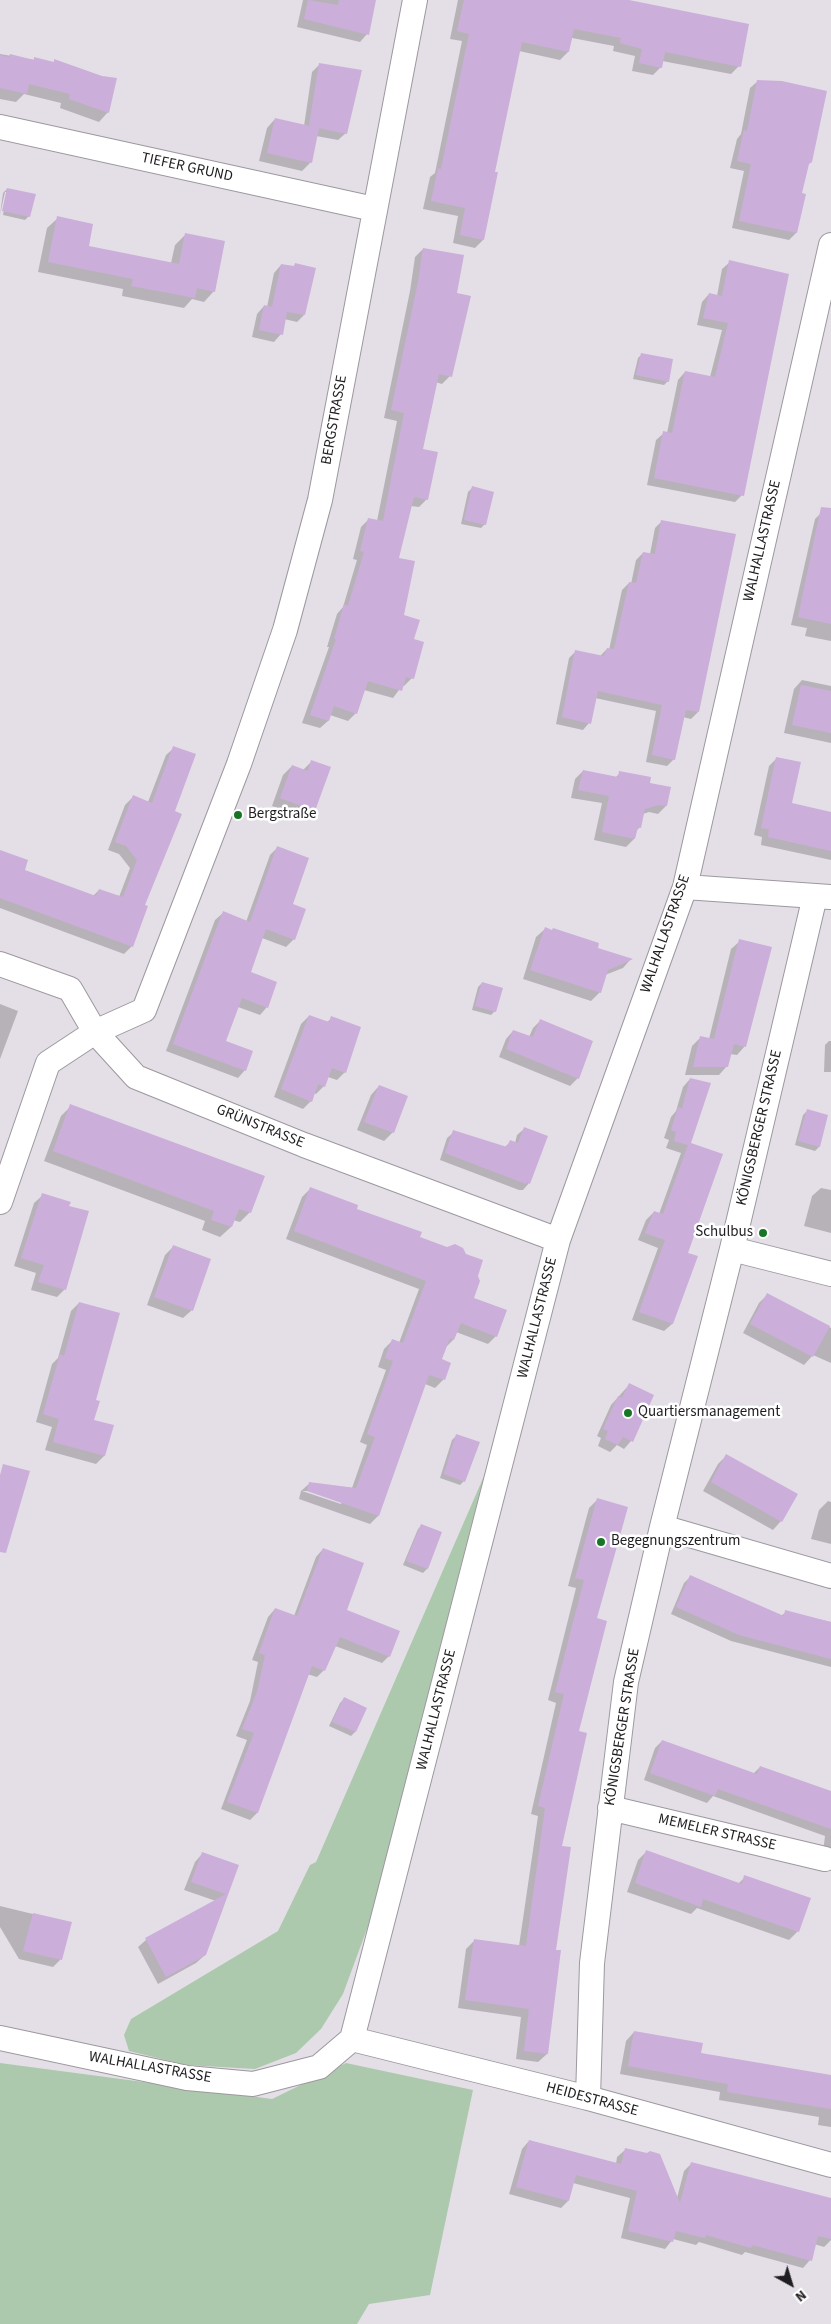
<!DOCTYPE html>
<meta charset="utf-8">
<style>
body{margin:0}
#map{position:relative;width:831px;height:2324px;overflow:hidden;background:#e4dfe7;font-family:"Source Sans 3",sans-serif}
canvas{display:block}
.north{position:absolute;left:766px;top:2259px;width:50px;height:50px;-webkit-text-stroke:4px #fff;paint-order:stroke;rotate:141deg;font-size:14px;font-weight:700;line-height:20px;text-align:center;color:#1f1d1f}
.north::after{content:'';display:block;margin:auto;width:18px;height:22px;background:#1f1d1f;clip-path:polygon(50% 0,100% 100%,50% 72%,0 100%)}
</style>
<div id="map">
<canvas width="831" height="2324"></canvas>
<div class="north">N</div>
</div>
<script>
const ctx = document.querySelector('canvas').getContext('2d');
ctx.lineJoin = 'round';
function paint(path, color) { ctx.fillStyle = color; ctx.fill(path, 'evenodd'); }
const shape = rows => new Path2D(rows.map(r => 'M' + r).join(''));
function strokePath(path, color, width, dash) { ctx.strokeStyle = color; ctx.lineWidth = width; ctx.lineCap = dash ? 'butt' : 'round'; ctx.setLineDash(dash || []); ctx.stroke(path); }
function label(font, color, halo, rows, align = 'center') {
  ctx.font = font + ' "Source Sans 3",sans-serif'; ctx.lineWidth = 5; ctx.setLineDash([]); ctx.textBaseline = 'middle'; ctx.strokeStyle = halo; ctx.fillStyle = color; for (const [text, x, y, turn = 0] of rows) {
    ctx.save(); ctx.translate(x, y); ctx.rotate((+turn || 0) * Math.PI / 180); ctx.textAlign = isNaN(turn) ? turn : align; if (halo) ctx.strokeText(text, 0, 0); ctx.fillText(text, 0, 0); ctx.restore();
  }
}
const green = shape([
 [484,1476,371,1918,343,1994,321,2029,296,2053,255,2069,186,2065,129,2051,124,2035,131,2019,278,1931,310,1865,316,1862],
 [0,2063,272,2099,346,2063,473,2090,430,2295,369,2304,357,2324,0,2324]
]);
const shadow = shape([
 [303,0,375,0,367,34,360,42,297,27],
 [458,0,623,0,739,66,731,74,662,61,661,67,653,75,632,71,635,56,613,51,614,46,572,38,568,52,560,60,519,51,493,173,483,240,475,248,453,243,458,216,423,209,430,177,435,173,462,41,450,39],
 [0,54,53,63,55,61,108,112,99,122,60,108,61,103,24,94,16,102,0,99],
 [320,64,346,133,338,140,316,136,310,163,302,171,259,161,267,128,275,119,304,126,312,72],
 [758,81,808,165,800,194,796,233,789,240,732,228,744,171,730,168,737,139,741,134,750,88],
 [7,189,29,216,25,220,3,215,7,192,5,192,0,215,3,193],
 [58,218,87,247,171,263,175,245,185,235,214,291,204,302,192,299,184,308,122,296,123,289,38,272,47,228],
 [423,249,456,293,450,376,442,384,435,382,421,450,427,499,419,507,411,506,397,559,402,616,412,640,412,678,404,686,402,686,393,698,364,690,356,713,348,721,330,715,328,721,320,728,302,723,329,647,327,647,337,614,343,607,357,560,353,559,361,527,369,519,377,521,397,421,384,418,410,291,415,257],
 [730,262,742,495,735,502,647,485,656,440,664,433,667,433,678,380,685,372,710,377,722,330,697,325,702,302,709,294,717,296,722,269],
 [281,265,292,267,295,265,304,315,297,322,284,319,281,334,274,342,252,337,257,314,264,306,267,307,274,273],
 [642,354,668,381,664,385,633,379,638,358],
 [472,488,485,524,481,528,461,524,468,492],
 [822,512,831,513,831,641,805,636,807,628,791,625,815,519],
 [661,522,698,712,691,719,683,717,674,759,667,766,646,762,656,711,595,698,589,723,583,730,556,724,569,658,576,651,600,656,607,649,609,650,622,590,629,583,631,584,636,560,643,553,650,554,655,528],
 [802,680,831,686,831,743,784,733,794,689],
 [174,748,173,812,132,946,124,954,0,908,0,851,23,870,93,896,99,890,119,897,130,868,119,854,108,850,125,805,133,797,148,802,166,755],
 [777,758,790,804,831,813,831,860,761,845,762,837,754,835,769,766],
 [312,761,314,810,306,818,272,806,283,775,292,766,303,770],
 [583,771,615,778,620,773,648,784,666,806,658,814,649,812,643,814,640,827,635,832,634,839,626,847,594,840,602,803,571,798,575,779],
 [278,847,294,939,286,947,262,938,250,972,267,1007,260,1015,238,1007,224,1042,245,1070,238,1078,166,1051,215,920,223,913,246,922,270,855],
 [545,929,596,949,630,960,623,968,605,975,600,992,591,1001,523,979,536,937],
 [740,941,745,1046,737,1055,730,1054,727,1066,719,1075,685,1075,692,1046,701,1037,709,1039,731,949],
 [482,983,495,1011,491,1015,472,1010,478,987],
 [0,1004,18,1011,0,1059],
 [309,1016,327,1022,332,1018,345,1072,337,1080,328,1077,324,1086,316,1094,314,1093,311,1101,303,1109,274,1097,301,1024],
 [540,1021,578,1078,570,1086,499,1057,506,1039,513,1031,529,1037,533,1028],
 [829,1041,831,1041,831,1072,824,1072,825,1045],
 [690,1079,686,1254,696,1257,672,1324,664,1331,632,1320,658,1248,638,1240,646,1220,654,1212,659,1214,681,1153,666,1148,669,1140,664,1138,671,1117,676,1111,683,1087],
 [379,1086,393,1132,384,1141,357,1130,371,1095],
 [71,1106,250,1212,240,1222,233,1220,231,1227,220,1237,202,1230,205,1221,44,1161,61,1116],
 [807,1111,819,1147,815,1151,795,1145,803,1115],
 [524,1129,529,1183,523,1190,519,1190,440,1160,447,1138,454,1132,504,1148,511,1141,515,1143,517,1135],
 [821,1188,831,1190,831,1233,804,1226,812,1196],
 [310,1189,418,1238,472,1299,496,1336,488,1344,456,1332,453,1340,446,1347,441,1360,450,1363,443,1380,435,1388,425,1384,378,1516,370,1524,299,1499,301,1491,310,1483,352,1488,367,1445,360,1442,386,1370,378,1367,384,1349,392,1341,399,1343,419,1289,286,1239,302,1197],
 [302,1491,309,1491,342,1502,341,1504],
 [43,1195,68,1207,65,1289,57,1297,31,1290,36,1273,14,1266,34,1203],
 [173,1247,192,1310,183,1318,147,1305,165,1255],
 [767,1295,831,1328,831,1363,813,1355,804,1365,743,1333,759,1303],
 [79,1303,95,1401,93,1421,112,1426,104,1456,96,1464,45,1450,52,1427,36,1422,52,1364,58,1358,71,1311],
 [629,1385,631,1441,624,1449,617,1445,610,1452,598,1446,601,1438,597,1436,611,1405],
 [456,1436,464,1481,460,1485,440,1478,452,1440],
 [726,1456,781,1521,773,1530,703,1491,718,1464],
 [597,1500,595,1619,560,1847,547,2054,538,2062,516,2059,521,2017,458,2008,466,1949,474,1941,519,1946,538,1816,531,1814,556,1703,548,1700,576,1588,568,1586,589,1508],
 [828,1501,831,1502,831,1544,811,1539,819,1510],
 [422,1525,427,1569,423,1573,403,1565,418,1529],
 [323,1549,345,1611,389,1656,382,1663,335,1646,324,1670,317,1677,307,1674,257,1813,250,1820,221,1809,247,1740,236,1736,250,1701,258,1662,252,1660,268,1617,275,1609,294,1616,316,1557],
 [691,1576,781,1616,786,1612,831,1622,831,1667,731,1641,671,1614,684,1583],
 [344,1699,365,1708,355,1732,351,1736,329,1726,340,1703],
 [662,1741,753,1774,760,1767,831,1797,831,1853,823,1852,825,1836,713,1796,707,1803,644,1780,655,1748],
 [646,1852,738,1884,745,1877,798,1931,789,1940,697,1908,691,1914,627,1892,638,1860],
 [202,1854,237,1866,205,1955,196,1963,158,1984,138,1947,146,1940,216,1901,184,1890,195,1862],
 [0,1906,70,1923,60,1960,53,1967,19,1959,0,1927],
 [634,2032,699,2054,831,2082,831,2127,818,2125,819,2117,719,2100,720,2092,620,2074,626,2041],
 [529,2141,616,2164,617,2157,625,2150,677,2198,684,2171,692,2163,831,2199,831,2240,824,2247,814,2244,810,2260,803,2268,745,2252,742,2255,699,2242,696,2245,673,2239,665,2249,621,2238,630,2198,573,2183,568,2201,561,2208,509,2194,522,2149]
]);
const building = shape([
 [308,0,338,5,339,0,376,0,369,35,304,19],
 [464,0,629,0,749,24,741,67,665,52,662,68,639,63,642,49,620,43,621,38,574,29,569,52,522,42,495,172,498,172,484,240,460,235,465,208,431,201,438,168,441,169,469,34,457,31],
 [10,54,34,60,34,57,54,62,54,59,102,76,117,78,109,113,69,99,70,94,29,84,27,94,0,88,0,55,9,57],
 [319,63,362,70,347,134,309,126],
 [757,80,782,81,827,91,812,162,809,164,802,193,806,194,797,233,739,221,751,164,737,161,744,130,747,131],
 [275,118,319,128,312,163,267,153],
 [7,188,36,194,30,217,2,211],
 [57,216,93,224,89,246,179,264,185,233,225,241,215,292,197,288,195,298,131,286,133,279,48,262],
 [423,248,464,255,457,293,471,296,452,377,439,374,423,449,438,452,428,500,414,497,399,558,415,561,404,615,420,620,414,639,424,642,414,679,406,677,402,691,368,681,357,714,334,706,329,721,310,715,336,639,334,639,344,604,348,606,364,552,360,551,368,518,383,521,404,413,391,410,418,282],
 [729,260,789,274,744,496,654,478,663,431,672,433,685,371,715,377,728,323,703,318,709,293,722,296],
 [295,263,316,268,305,315,287,312,283,335,259,330,264,305,272,307,281,264,294,266],
 [641,353,673,359,669,382,636,375],
 [472,486,494,492,486,525,464,520],
 [821,507,831,508,831,624,798,617],
 [661,520,736,534,699,712,686,710,675,760,652,755,662,705,598,691,591,724,562,717,575,650,604,656,607,648,614,649,629,582,636,583,643,552,655,554],
 [801,685,831,691,831,733,792,725],
 [173,746,196,754,175,811,182,814,145,905,148,906,133,947,0,898,0,850,28,860,25,870,96,896,99,889,123,897,137,860,126,846,115,842,133,795,152,803],
 [776,757,801,762,792,803,831,812,831,851,768,837,769,829,761,828],
 [311,760,331,767,315,811,280,798,292,765,308,771],
 [583,770,618,777,619,771,651,777,650,783,671,787,667,806,658,805,645,809,641,828,638,827,635,839,602,832,609,796,578,790],
 [277,846,309,858,293,904,306,909,295,940,266,929,251,972,277,982,268,1008,242,998,226,1041,253,1051,246,1071,173,1044,223,911,250,922],
 [545,927,552,930,553,928,599,943,598,948,633,959,608,970,601,993,530,970],
 [739,939,772,947,746,1047,734,1044,728,1067,693,1067,700,1036,714,1039],
 [482,982,503,988,496,1012,475,1006],
 [309,1015,329,1022,331,1016,361,1027,346,1073,332,1068,325,1087,318,1084,312,1102,281,1089],
 [540,1019,593,1041,579,1079,506,1049,513,1030,533,1037],
 [690,1078,711,1083,691,1143,723,1154,688,1253,698,1256,673,1324,639,1312,665,1240,645,1233,654,1211,663,1214,688,1145,674,1141,676,1132,671,1130,678,1107,682,1109],
 [379,1085,408,1096,394,1133,364,1122],
 [70,1104,265,1176,251,1213,239,1209,232,1227,211,1220,214,1211,53,1151],
 [807,1109,828,1115,820,1147,798,1141],
 [524,1127,548,1136,530,1184,527,1182,526,1184,445,1153,453,1130,507,1147,510,1140,518,1143],
 [310,1187,358,1205,357,1209,422,1232,420,1237,447,1247,455,1244,463,1248,466,1254,483,1260,478,1276,480,1281,474,1298,507,1310,497,1337,461,1323,454,1340,450,1338,442,1359,451,1363,445,1380,429,1375,379,1516,307,1491,309,1482,356,1488,375,1437,367,1434,393,1361,385,1358,392,1339,403,1343,426,1281,294,1231],
 [42,1193,71,1202,69,1206,89,1211,66,1290,38,1282,44,1265,21,1258],
 [173,1245,211,1259,193,1311,154,1297],
 [767,1293,830,1326,813,1357,750,1324],
 [79,1302,120,1313,96,1400,100,1401,94,1420,114,1425,105,1456,53,1442,59,1419,43,1414,60,1354,64,1356],
 [629,1383,654,1395,633,1442,623,1437,618,1445,605,1439,608,1431,603,1429,618,1396,622,1398],
 [456,1434,480,1442,465,1482,444,1474],
 [726,1454,798,1494,782,1522,711,1482],
 [3,1464,30,1471,6,1553,0,1552,0,1475],
 [597,1498,628,1507,597,1618,607,1621,579,1731,587,1733,562,1846,571,1847,556,1950,561,1950,548,2054,524,2051,529,2009,465,2000,474,1939,526,1946,545,1808,538,1806,564,1694,555,1692,584,1580,575,1578],
 [421,1524,442,1532,428,1569,406,1561],
 [323,1548,364,1563,347,1610,400,1631,390,1657,340,1637,325,1671,312,1666,258,1813,227,1802,254,1733,242,1729,257,1692,265,1655,259,1653,275,1608,297,1616],
 [690,1575,784,1616,785,1610,831,1622,831,1659,739,1635,676,1607],
 [344,1697,367,1708,356,1732,332,1722],
 [662,1740,757,1774,760,1766,831,1791,831,1829,718,1789,715,1796,650,1773],
 [646,1850,742,1884,744,1875,811,1898,799,1932,703,1899,701,1907,635,1883],
 [202,1852,239,1865,206,1955,166,1977,145,1938,226,1894,191,1882],
 [33,1913,72,1922,62,1960,23,1951],
 [634,2031,703,2043,701,2053,831,2075,831,2109,727,2092,728,2084,628,2066],
 [529,2140,621,2164,625,2148,647,2153,650,2151,660,2154,680,2203,691,2162,831,2198,831,2239,818,2236,812,2261,752,2245,751,2248,706,2235,705,2238,676,2231,673,2242,628,2231,637,2191,576,2175,569,2201,516,2187]
]);
const minor = shape([
 [0,127,374,209],
 [685,887,830,897],
 [0,964,70,989,95,1032,136,1077,304,1145,558,1240],
 [0,1202,48,1063,95,1032,144,1010,239,764,285,630,320,500,415,0],
 [732,1249,831,1274],
 [662,1527,831,1576],
 [610,1808,825,1859],
 [0,2038,187,2078,253,2084,319,2067,352,2039,558,1240,685,887,831,245],
 [352,2039,588,2098,831,2165],
 [588,2098,592,1963,626,1682,662,1527,732,1249,815,896]
]);
const markers = [
 [238,815,5,"#177626"],
 [763,1233,5,"#177626"],
 [628,1413,5,"#177626"],
 [601,1542,5,"#177626"]
];
const streetNames = [
 ["TIEFER GRUND",187,168,12],
 ["BERGSTRASSE",335,420,-80],
 ["WALHALLASTRASSE",763,541,-77],
 ["WALHALLASTRASSE",666,934,-71],
 ["GRÜNSTRASSE",260,1127,22],
 ["KÖNIGSBERGER STRASSE",760,1128,-77],
 ["WALHALLASTRASSE",538,1318,-76],
 ["WALHALLASTRASSE",437,1710,-76],
 ["KÖNIGSBERGER STRASSE",623,1727,-81],
 ["MEMELER STRASSE",717,1833,13],
 ["WALHALLASTRASSE",150,2068,10],
 ["HEIDESTRASSE",592,2100,15]
];
const poiNames = [
 ["Bergstraße",248,815],
 ["Schulbus",753,1233,"right"],
 ["Quartiersmanagement",638,1413],
 ["Begegnungszentrum",611,1542]
];
paint(green, '#adc9ad');
paint(shadow, '#0003');
paint(building, '#ccaeda');
strokePath(minor, '#9d989f', 26);
strokePath(minor, '#fff', 24);
for (const [x, y, r, color] of markers) { const dot = new Path2D(); dot.arc(x, y, r, 0, 2 * Math.PI); ctx.fillStyle = color; ctx.fill(dot); strokePath(dot, '#fff', 2); }
label('15px', '#1f1d1f', '#fff', streetNames);
label('15px', '#1f1d1f', '#fff', poiNames, 'left');
</script>
